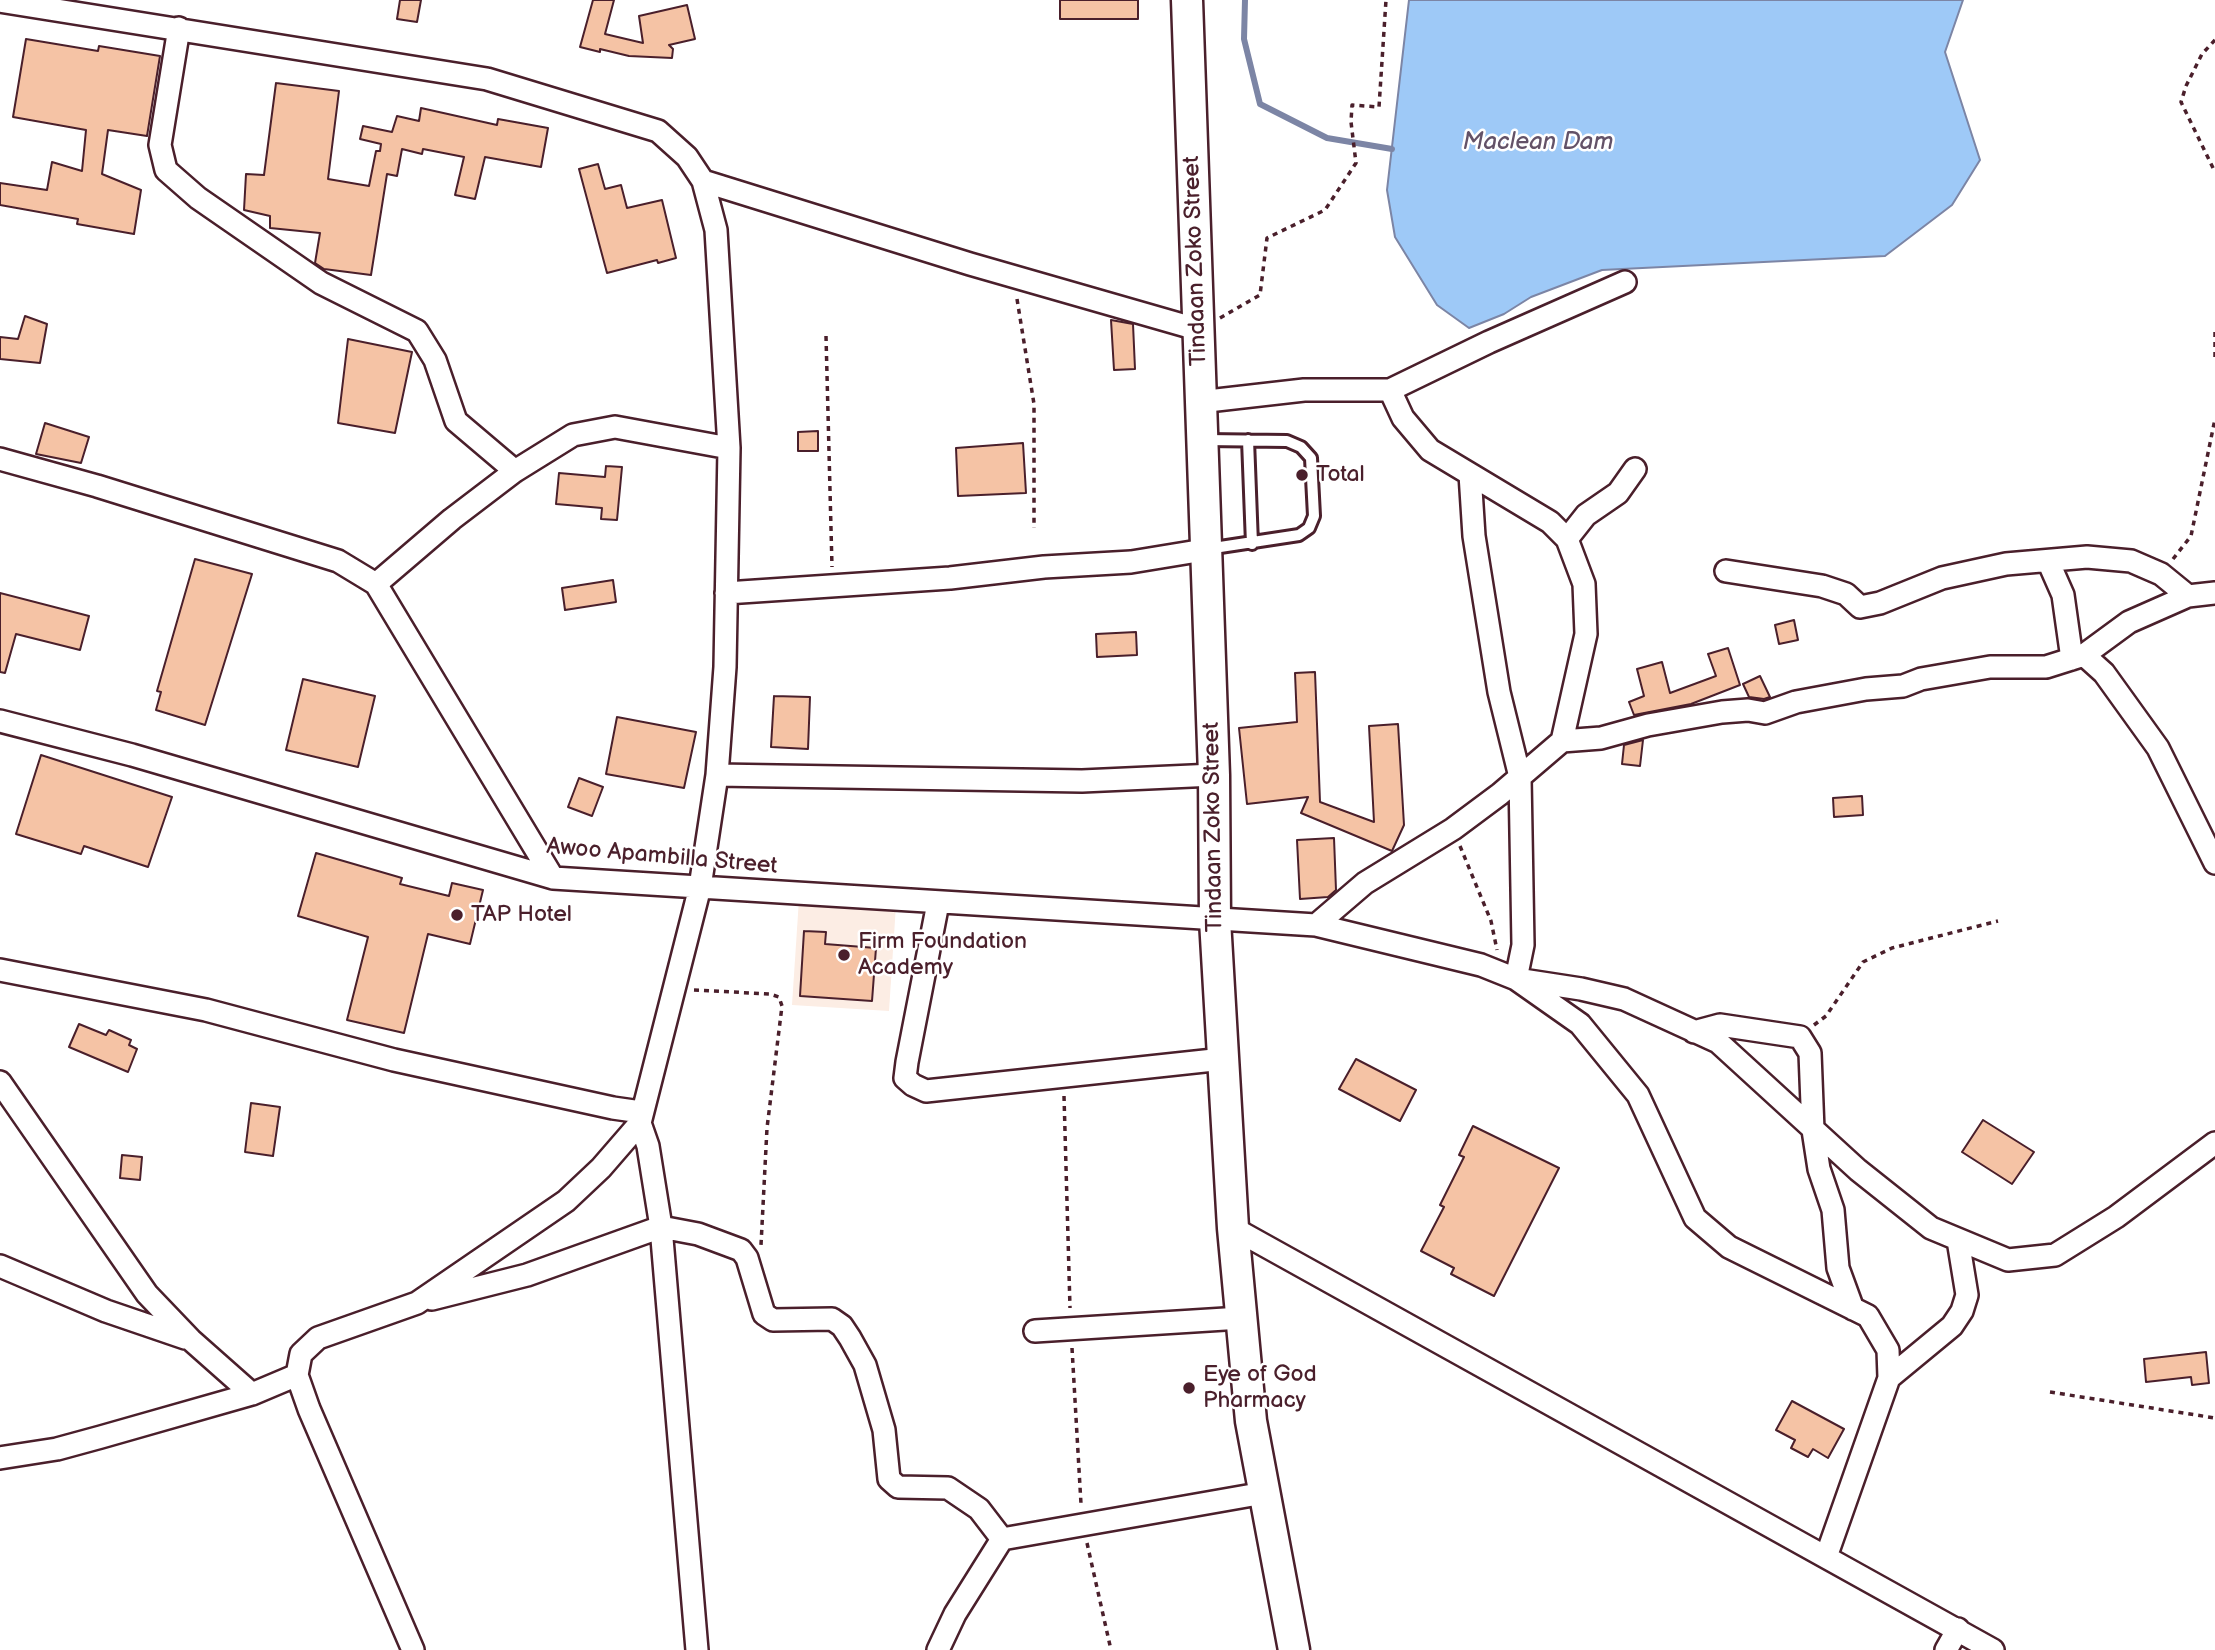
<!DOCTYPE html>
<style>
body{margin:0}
canvas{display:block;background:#fff}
</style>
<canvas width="2215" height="1650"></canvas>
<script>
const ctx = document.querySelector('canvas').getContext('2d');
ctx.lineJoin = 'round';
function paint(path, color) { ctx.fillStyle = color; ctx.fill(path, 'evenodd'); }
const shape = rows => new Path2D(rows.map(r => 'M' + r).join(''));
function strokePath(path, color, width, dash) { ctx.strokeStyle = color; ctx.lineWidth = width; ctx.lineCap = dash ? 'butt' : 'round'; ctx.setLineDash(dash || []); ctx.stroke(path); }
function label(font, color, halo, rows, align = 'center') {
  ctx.font = font + ' "Balsamiq Sans",sans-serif'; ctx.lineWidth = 5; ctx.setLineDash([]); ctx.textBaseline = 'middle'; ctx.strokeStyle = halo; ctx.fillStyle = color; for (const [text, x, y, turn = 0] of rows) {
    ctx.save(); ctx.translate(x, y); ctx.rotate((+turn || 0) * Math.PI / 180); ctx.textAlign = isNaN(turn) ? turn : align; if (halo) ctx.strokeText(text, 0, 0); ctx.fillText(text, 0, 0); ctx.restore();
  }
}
const built = shape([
 [799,899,896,905,889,1011,792,1005]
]);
const water = shape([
 [1409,0,1963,0,1945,52,1980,160,1952,205,1885,256,1602,270,1531,297,1504,314,1469,328,1437,305,1395,237,1387,190,1409,0]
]);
const stream = shape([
 [1245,0,1244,39,1260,104,1327,138,1392,149]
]);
const building = shape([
 [400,0,421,0,417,22,397,19,400,0],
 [593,0,614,0,605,34,643,43,639,16,687,5,695,39,669,45,673,49,672,58,629,56,600,49,600,52,580,47,593,0],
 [1060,0,1138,0,1138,19,1060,19,1060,0],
 [26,39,98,51,99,46,160,56,147,136,108,130,102,174,141,190,134,234,77,224,78,219,0,205,0,183,47,190,52,162,82,171,86,130,13,117,26,39],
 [276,83,339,91,328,179,369,186,376,151,380,151,381,144,360,139,363,126,392,132,397,116,419,121,421,108,497,125,498,119,548,128,541,167,485,157,475,199,455,195,464,157,423,149,422,154,402,149,397,176,387,174,371,275,324,269,315,263,320,233,270,228,270,216,244,210,246,174,264,175,276,83],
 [598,164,605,189,621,185,627,208,662,200,676,258,658,263,657,260,607,273,579,169,598,164],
 [25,316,47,324,40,363,0,359,0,337,18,339,25,316],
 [1111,320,1133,324,1135,369,1114,370,1111,320],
 [348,339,412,352,395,433,338,423,348,339],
 [45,423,89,437,81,463,36,454,45,423],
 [818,431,818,451,798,451,798,432,818,431],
 [1023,443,1026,493,958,496,956,448,1023,443],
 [606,466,622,467,617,520,601,519,602,508,556,504,559,473,605,477,606,466],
 [195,559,252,574,205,725,156,710,161,692,157,691,195,559],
 [613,580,616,602,565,610,562,588,613,580],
 [0,593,89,616,80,650,16,634,5,673,0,672,0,593],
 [1794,620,1798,640,1779,644,1775,625,1794,620],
 [1136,632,1137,655,1097,657,1096,634,1136,632],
 [1728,648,1740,685,1691,704,1634,715,1629,702,1644,696,1637,669,1662,662,1670,693,1716,676,1708,654,1728,648],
 [1315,672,1320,802,1374,822,1369,726,1398,724,1404,825,1392,851,1301,813,1308,797,1247,804,1239,728,1297,722,1295,673,1315,672],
 [1760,676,1770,697,1764,699,1749,697,1743,684,1760,676],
 [303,679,375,696,358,767,286,750,303,679],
 [774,696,810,697,808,749,771,747,774,696],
 [617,717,696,732,684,788,606,774,617,717],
 [1643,740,1640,766,1622,764,1624,745,1643,740],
 [41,755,172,797,148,867,84,846,81,854,16,834,41,755],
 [579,778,603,787,592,816,568,807,579,778],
 [1862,796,1863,815,1834,817,1833,798,1862,796],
 [1334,838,1336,890,1328,897,1300,899,1297,840,1334,838],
 [316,853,402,878,400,884,449,896,452,883,483,890,470,944,428,934,404,1033,347,1020,368,937,298,916,316,853],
 [804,931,826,932,825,944,876,948,872,1001,800,996,804,931],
 [79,1024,106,1035,109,1030,131,1040,129,1045,137,1049,128,1072,69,1047,79,1024],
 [1356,1059,1416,1090,1400,1121,1339,1089,1356,1059],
 [251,1103,280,1107,273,1156,245,1152,251,1103],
 [1983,1120,2034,1152,2012,1184,1962,1152,1983,1120],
 [1473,1126,1559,1168,1494,1296,1451,1274,1454,1268,1421,1251,1444,1207,1440,1205,1464,1157,1459,1155,1473,1126],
 [122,1155,142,1157,140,1180,120,1178,122,1155],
 [2206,1352,2209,1383,2192,1385,2191,1377,2146,1382,2144,1359,2206,1352],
 [1792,1401,1844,1429,1828,1458,1813,1449,1808,1457,1791,1448,1795,1440,1776,1430,1792,1401]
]);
const path = shape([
 [2215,40,2202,54,2186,86,2181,102,2215,172],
 [1017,299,1034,404,1034,528],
 [1220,318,1260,295,1267,238,1325,210,1356,163,1351,122,1352,105,1379,107,1386,0],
 [2215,332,2215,357],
 [826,336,832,567],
 [2173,559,2191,536,2215,419],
 [1460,846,1491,921,1497,950],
 [694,990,770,994,779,997,782,1006,767,1128,761,1245],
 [1814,1025,1826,1016,1863,962,1892,948,1998,921],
 [1064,1096,1070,1308],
 [1072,1348,1081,1504],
 [2050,1392,2215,1418],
 [1087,1543,1111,1650]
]);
const service = shape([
 [1205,440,1287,441,1301,447,1311,458,1314,516,1309,528,1299,535,1207,549],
 [1248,440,1252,544]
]);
const minor = shape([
 [0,1,487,79,658,131,687,157,703,181,716,230,729,448,725,667,717,775,700,887,640,1123,601,1168,566,1201,417,1303,318,1338,301,1354,297,1375,309,1409,413,1650],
 [179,28,160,145,166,170,198,198,321,283,417,331,435,360,456,421,515,471],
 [703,181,970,264,1200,330],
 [1390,390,1403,418,1430,450,1550,522,1567,539],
 [1199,402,1304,390,1390,390,1489,342,1625,282],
 [0,459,97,486,338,561,376,584,553,878],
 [1470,474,1474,536,1499,692,1520,777,1523,945,1516,979,1581,989,1624,999,1718,1042,1858,1170,1931,1228,2008,1260,2055,1255,2116,1217,2215,1143],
 [2048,561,2063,595,2072,659],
 [1726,571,1822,586,1846,594,1860,607,1880,603,1942,578,2006,564,2087,557,2131,561,2161,574,2188,596],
 [376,584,452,519,515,471,573,435,615,427,729,448],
 [726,593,950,578,1044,567,1131,562,1204,550],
 [2084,655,2104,673,2158,748,2215,863],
 [0,721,132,755,553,878,1316,925,1481,965,1516,979,1580,1024,1638,1095,1695,1218,1729,1247,1868,1316,1888,1350,1889,1378,1826,1557],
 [1562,741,1601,738,1648,725,1722,712,1748,710,1765,713,1796,702,1866,689,1903,686,1921,679,1990,667,2046,667,2084,655,2129,622,2188,596,2215,593],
 [717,775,1082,781,1214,775],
 [938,903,907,1062,905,1078,913,1085,926,1091,1223,1059],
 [1316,925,1365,883,1453,829,1500,794,1562,741,1586,634,1584,584,1567,539,1586,515,1618,493,1635,469],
 [0,970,206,1010,394,1060,613,1108,641,1112],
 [1694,1032,1720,1025,1800,1037,1810,1053,1813,1130,1819,1169,1833,1210,1838,1268,1853,1309],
 [0,1082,147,1294,191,1340,252,1394],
 [640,1123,648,1146,661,1227,697,1650],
 [1233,1228,1993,1650],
 [0,1266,106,1311,185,1338],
 [432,1299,527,1275,661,1227,698,1234,741,1250,747,1258,764,1314,773,1320,832,1319,842,1326,850,1338,865,1365,884,1430,889,1479,898,1487,948,1488,979,1509,1002,1539],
 [1035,1331,1241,1318],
 [1889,1378,1952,1326,1962,1311,1967,1295,1958,1240],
 [0,1458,57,1449,101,1437,252,1394,297,1375],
 [938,1650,955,1614,1002,1539,1264,1493],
 [1946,1650,1958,1629]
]);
const secondary = shape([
 [1187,0,1214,775,1215,920,1233,1228,1251,1421,1294,1650]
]);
const markers = [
 [1302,475,7,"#4a1f2b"],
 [457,915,7,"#4a1f2b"],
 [844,955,7,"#4a1f2b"],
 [1189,1388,7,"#4a1f2b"]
];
const streetNames = [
 ["Tindaan Zoko Street",1196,261,-92],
 ["Tindaan Zoko Street",1214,827,-91],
 ["Awoo Apambilla Street",662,857,5]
];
const poiNames = [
 ["Total",1316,475],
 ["TAP Hotel",471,915],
 ["Firm Foundation",858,942],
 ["Academy",858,968],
 ["Eye of God",1203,1375],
 ["Pharmacy",1203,1401]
];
const waterNames = [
 ["Maclean Dam",1538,143]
];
paint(built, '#fcede4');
paint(water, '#9ec9f7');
strokePath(water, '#7c85a5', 2);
strokePath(stream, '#7c85a5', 6);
paint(building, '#f5c3a5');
strokePath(building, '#4a1f2b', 2);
strokePath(service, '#4a1f2b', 16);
strokePath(minor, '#4a1f2b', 26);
strokePath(secondary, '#4a1f2b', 35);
strokePath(path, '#4a1f2b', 3.5, [5, 5]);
strokePath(service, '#fff', 10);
strokePath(minor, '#fff', 21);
strokePath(secondary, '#fff', 30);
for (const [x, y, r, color] of markers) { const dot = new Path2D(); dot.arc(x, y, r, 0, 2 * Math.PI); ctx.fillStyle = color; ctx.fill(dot); strokePath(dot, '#fff', 2.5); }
label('23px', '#4a1f2b', '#fff', streetNames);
label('23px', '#4a1f2b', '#fff', poiNames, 'left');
label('italic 24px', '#635268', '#fff', waterNames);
</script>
